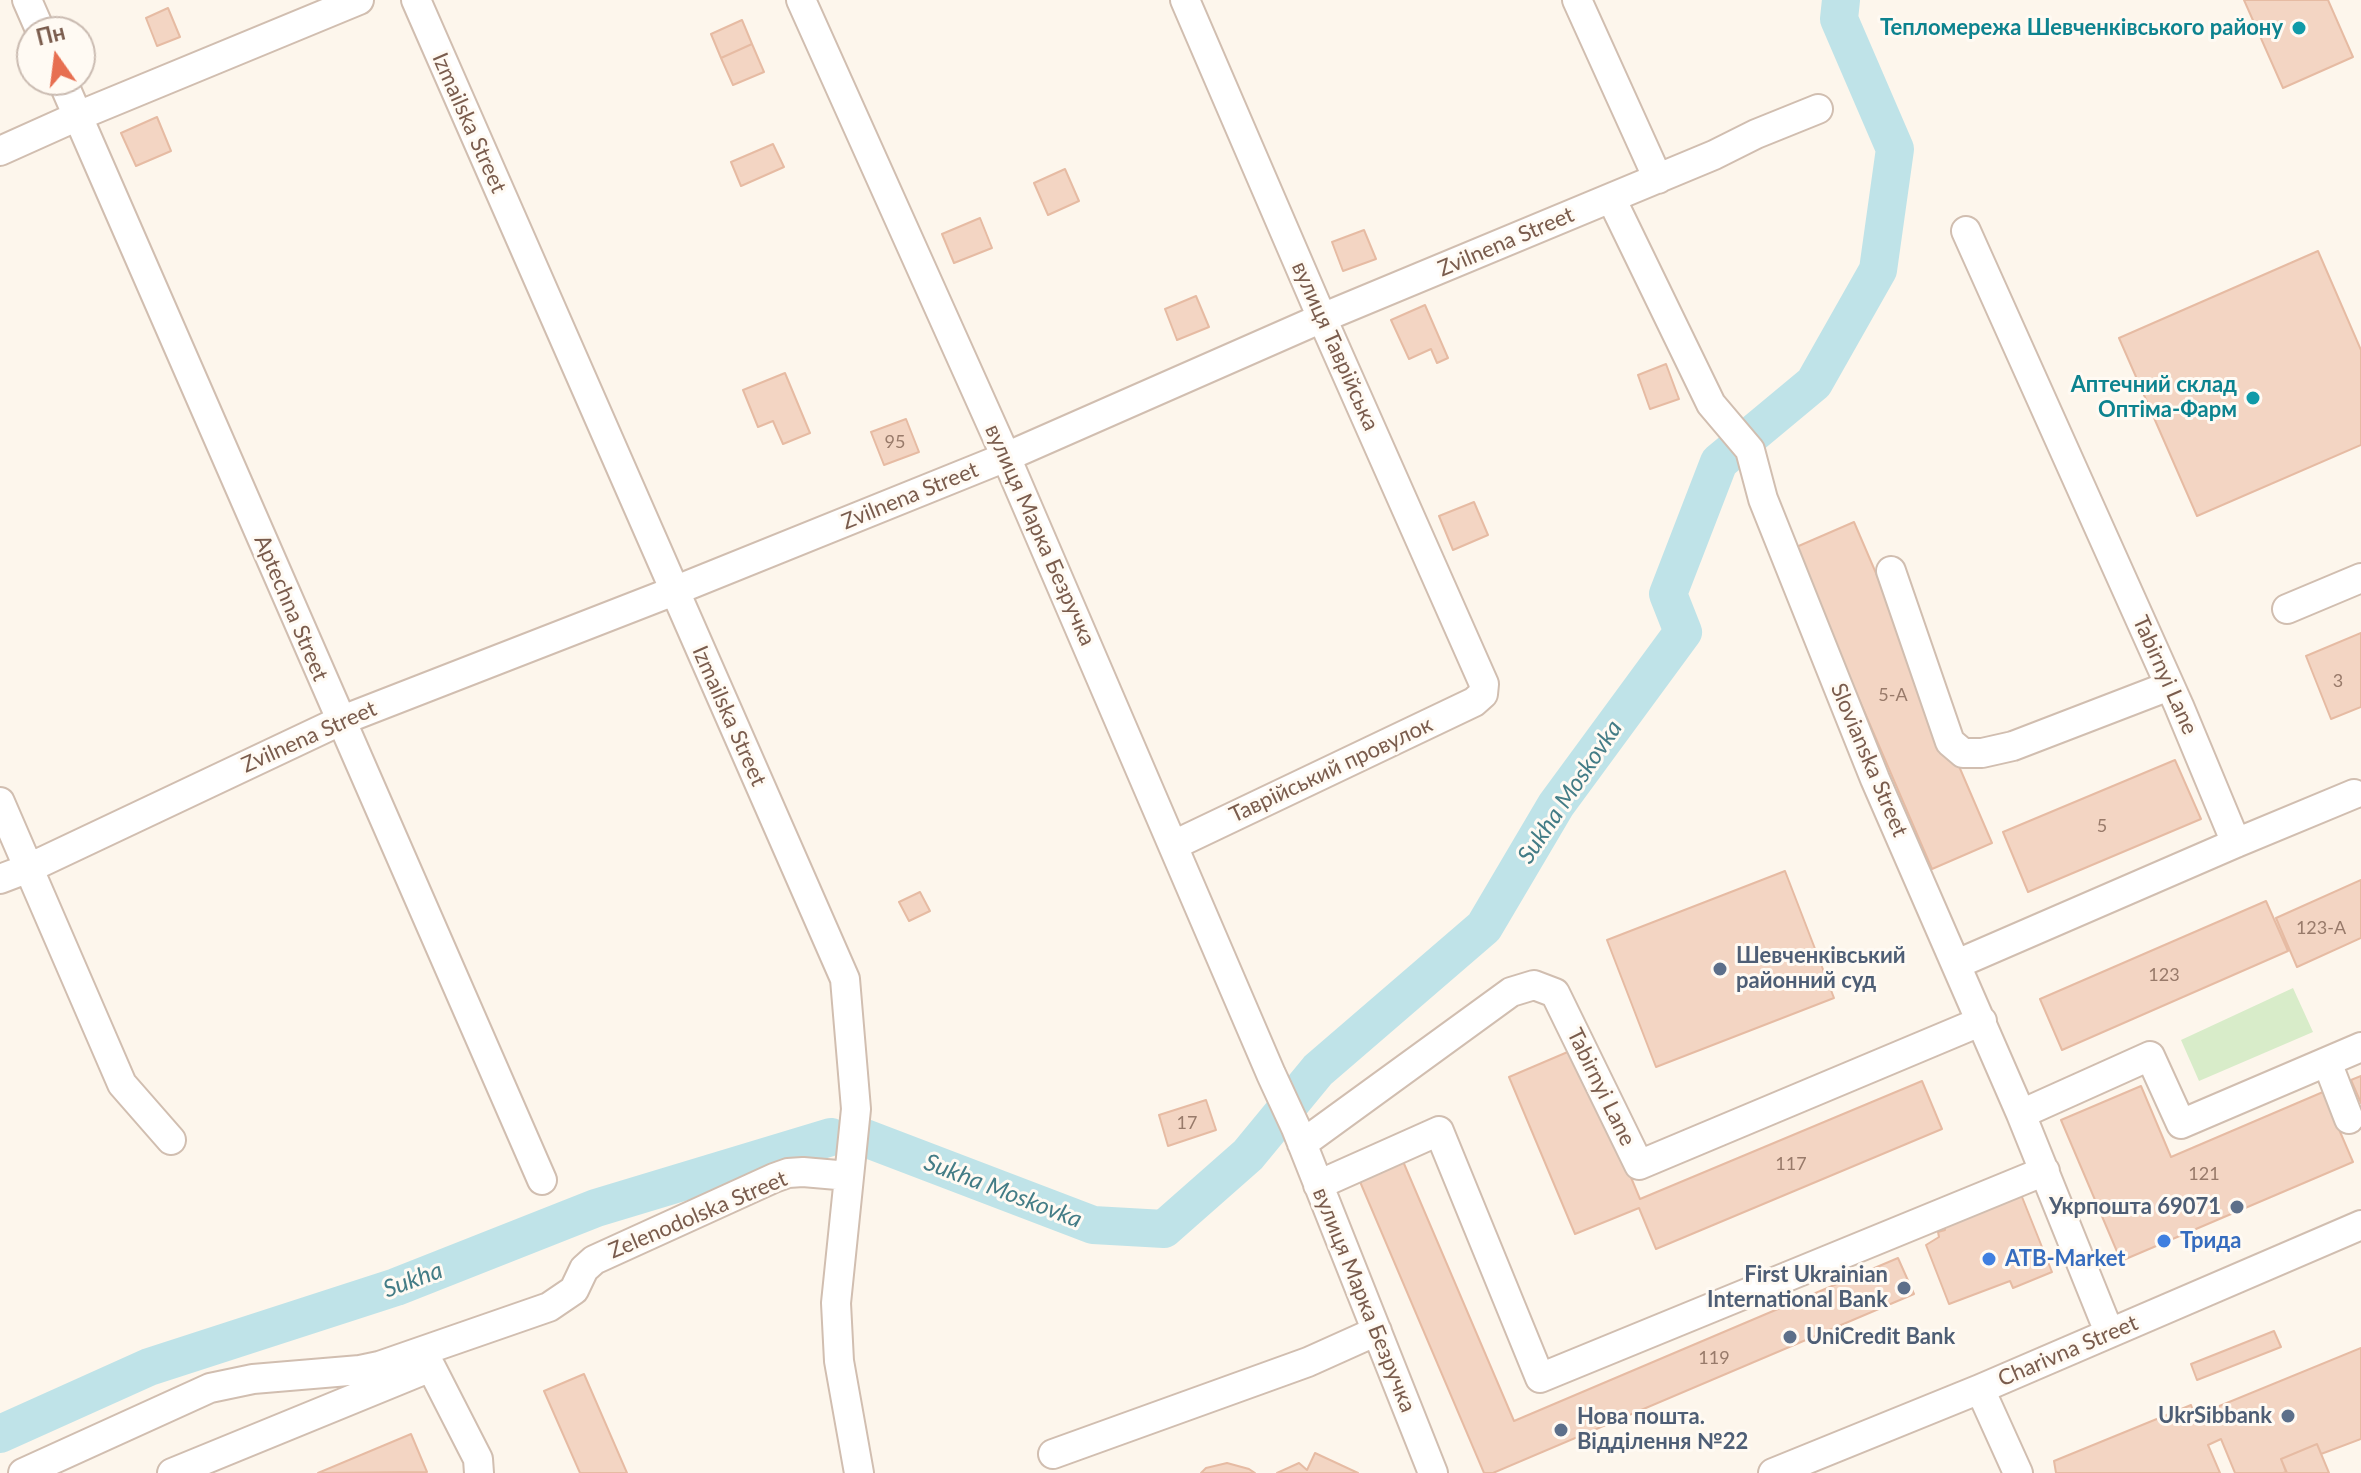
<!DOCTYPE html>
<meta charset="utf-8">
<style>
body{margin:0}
#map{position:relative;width:2361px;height:1473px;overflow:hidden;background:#fdf6ec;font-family:Lato,sans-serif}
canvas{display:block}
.north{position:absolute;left:16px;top:16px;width:80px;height:80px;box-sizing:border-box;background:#fffaf3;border:2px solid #cabbb1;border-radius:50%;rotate:346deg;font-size:22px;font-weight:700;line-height:32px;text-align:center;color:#7a5c4d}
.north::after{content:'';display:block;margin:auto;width:28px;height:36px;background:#e76f51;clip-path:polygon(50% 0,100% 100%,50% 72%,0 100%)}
</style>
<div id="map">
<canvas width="2361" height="1473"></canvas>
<div class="north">Пн</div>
</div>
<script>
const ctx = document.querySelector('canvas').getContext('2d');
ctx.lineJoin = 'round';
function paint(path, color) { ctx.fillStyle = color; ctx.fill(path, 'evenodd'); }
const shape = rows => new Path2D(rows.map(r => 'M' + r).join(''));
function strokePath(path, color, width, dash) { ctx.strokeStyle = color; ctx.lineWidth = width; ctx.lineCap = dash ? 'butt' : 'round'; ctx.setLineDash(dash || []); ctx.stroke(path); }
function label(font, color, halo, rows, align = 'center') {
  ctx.font = font + ' Lato,sans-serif'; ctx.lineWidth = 6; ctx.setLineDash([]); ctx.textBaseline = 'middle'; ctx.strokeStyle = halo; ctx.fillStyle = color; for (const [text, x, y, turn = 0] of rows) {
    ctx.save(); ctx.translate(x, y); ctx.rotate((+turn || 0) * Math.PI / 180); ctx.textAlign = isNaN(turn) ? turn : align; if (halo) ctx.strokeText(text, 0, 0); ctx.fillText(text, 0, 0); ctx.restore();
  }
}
const green = shape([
 [2293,988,2313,1032,2199,1081,2181,1040]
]);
const river = shape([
 [865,1138,1093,1225,1164,1229,1248,1155,1318,1070,1484,927,1556,805,1683,632,1668,594,1719,462,1814,383,1878,270,1895,149,1839,19,1841,0],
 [0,1434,149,1367,396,1287,596,1208,831,1137]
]);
const building = shape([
 [2244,0,2328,0,2353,57,2283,88,2244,0],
 [168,8,180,37,157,46,146,18,168,8],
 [742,20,752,44,721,58,711,34,742,20],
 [752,44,764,72,733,85,721,58,752,44],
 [157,117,171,151,136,166,121,133,157,117],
 [773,144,784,167,741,186,731,162,773,144],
 [1065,169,1079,201,1048,215,1034,183,1065,169],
 [980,218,992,248,954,263,942,234,980,218],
 [1364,230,1376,259,1343,271,1332,242,1364,230],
 [2318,251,2361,350,2361,445,2197,516,2119,338,2318,251],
 [1196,296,1209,327,1177,340,1165,309,1196,296],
 [1425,305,1448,358,1437,363,1431,349,1409,359,1391,320,1425,305],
 [1666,364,1679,399,1650,409,1638,375,1666,364],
 [785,373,810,433,783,444,773,421,758,427,743,390,785,373],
 [906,419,919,452,884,465,871,432,906,419],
 [1474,502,1488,535,1453,550,1439,516,1474,502],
 [1854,522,1992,843,1932,869,1794,548,1854,522],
 [2361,633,2361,707,2331,719,2306,656,2361,633],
 [2175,760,2201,819,2028,892,2003,832,2175,760],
 [1785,871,1834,998,1656,1067,1607,940,1785,871],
 [2361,880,2361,938,2297,967,2276,918,2361,880],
 [920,892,930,911,909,921,899,902,920,892],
 [2266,901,2288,951,2062,1050,2040,999,2266,901],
 [1577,1048,1640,1199,1922,1081,1942,1129,1656,1249,1639,1208,1575,1234,1509,1077,1577,1048],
 [2361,1076,2361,1103,2351,1080,2361,1076],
 [2141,1086,2171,1157,2323,1092,2353,1162,2121,1261,2061,1120,2141,1086],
 [1206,1100,1216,1130,1168,1146,1159,1115,1206,1100],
 [1402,1159,1514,1421,1898,1258,1914,1294,1493,1473,1484,1473,1358,1177,1402,1159],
 [2020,1192,2052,1272,2013,1288,2010,1281,1949,1304,1926,1245,1939,1237,1938,1232,1945,1230,1944,1225,2020,1192],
 [2274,1331,2281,1347,2197,1380,2191,1364,2274,1331],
 [2361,1348,2361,1439,2321,1454,2317,1444,2281,1459,2286,1472,2283,1473,2235,1473,2221,1439,2208,1445,2220,1473,2056,1473,2054,1461,2191,1405,2195,1416,2361,1348],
 [584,1374,627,1473,580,1473,544,1391,584,1374],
 [411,1434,427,1472,318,1473,411,1434],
 [2317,1444,2329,1473,2287,1473,2281,1459,2317,1444],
 [1315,1453,1358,1473,1277,1473,1299,1463,1307,1470,1315,1453],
 [1227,1463,1249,1469,1255,1473,1201,1473,1206,1468,1227,1463]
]);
const minor = shape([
 [27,0,41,32],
 [416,0,845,979,856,1109,836,1303,839,1361,859,1473],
 [801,0,1006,457,1271,1074,1296,1128,1433,1473],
 [1577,0,1658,179],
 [62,80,542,1180],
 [0,151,78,116,359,0],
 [1611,198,1711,404,1750,450,1763,499,1875,779,2021,1114,2109,1332],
 [1966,231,2179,706,2236,843],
 [1891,571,1950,742,1963,753,1982,753,2013,746,2169,686],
 [2287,609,2361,578],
 [0,802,122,1084,171,1140],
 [1174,845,1474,702,1483,694,1484,684,1322,318,1185,0],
 [0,879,29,868,340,721,674,591,1006,457,1322,318,1714,155,1756,134,1818,109],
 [1957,964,2236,843,2354,794],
 [2327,1062,2349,1119],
 [2021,1114,2150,1056,2181,1124,2361,1047],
 [1302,1144,1511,992,1534,985,1555,993,1639,1165,1982,1021],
 [1318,1185,1439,1131,1540,1378,2045,1171],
 [1980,1389,2018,1473],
 [1053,1454,1308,1362,1377,1331],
 [23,1473,210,1388,253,1379,360,1370,379,1366,549,1307,574,1290,584,1269,594,1260,774,1178,788,1173,803,1172,849,1176],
 [172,1473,431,1367,478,1459,479,1473],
 [1773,1473,1980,1389,2361,1225]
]);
const markers = [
 [2299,28,8,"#0f9aa8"],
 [2253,398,8,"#0f9aa8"],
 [1720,969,8,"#5c6f8a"],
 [2237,1207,8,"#5c6f8a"],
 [2164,1241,8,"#3f7fe0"],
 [1989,1259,8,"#3f7fe0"],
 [1904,1288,8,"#5c6f8a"],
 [1790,1337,8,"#5c6f8a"],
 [2288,1416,8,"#5c6f8a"],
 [1561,1430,8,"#5c6f8a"]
];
const numberNames = [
 ["95",895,442],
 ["3",2338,681],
 ["5-А",1893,695],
 ["5",2102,826],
 ["123-А",2321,928],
 ["123",2164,975],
 ["17",1187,1123],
 ["117",1791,1164],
 ["121",2204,1174],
 ["119",1714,1358]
];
const cultureNames = [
 ["Тепломережа Шевченківського району",2283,28],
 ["Аптечний склад",2237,385],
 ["Оптіма-Фарм",2237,410]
];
const streetNames = [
 ["Izmailska Street",469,123,66],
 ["Zvilnena Street",1506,242,-23],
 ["вулиця Таврійська",1335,346,66],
 ["Zvilnena Street",910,496,-22],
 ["вулиця Марка Безручка",1040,535,66],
 ["Aptechna Street",291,608,67],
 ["Tabirnyi Lane",2165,675,66],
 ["Izmailska Street",729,716,66],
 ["Zvilnena Street",309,737,-24],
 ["Slovianska Street",1869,760,67],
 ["Таврійський провулок",1331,770,-25],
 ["Tabirnyi Lane",1601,1087,64],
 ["Zelenodolska Street",698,1215,-23],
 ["вулиця Марка Безручка",1364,1300,68],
 ["Charivna Street",2068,1351,-23]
];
const serviceNames = [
 ["Шевченківський",1736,956],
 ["районний суд",1736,981],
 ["Укрпошта 69071",2221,1207,"right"],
 ["First Ukrainian",1888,1275,"right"],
 ["International Bank",1888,1300,"right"],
 ["UniCredit Bank",1806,1337],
 ["UkrSibbank",2272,1416,"right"],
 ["Нова пошта.",1577,1417],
 ["Відділення №22",1577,1442]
];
const shopNames = [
 ["Трида",2180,1241],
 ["ATB-Market",2005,1259]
];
const waterNames = [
 ["Sukha Moskovka",1570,792,-56],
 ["Sukha Moskovka",1003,1191,21],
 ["Sukha",413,1280,-20]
];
paint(green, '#d8ecc9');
strokePath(river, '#bfe3e8', 38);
paint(building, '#f3d5c3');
strokePath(building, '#e6bba3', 2);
strokePath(minor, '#d1beb0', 32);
strokePath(minor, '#fff', 28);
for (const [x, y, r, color] of markers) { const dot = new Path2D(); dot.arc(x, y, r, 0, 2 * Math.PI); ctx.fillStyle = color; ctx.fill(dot); strokePath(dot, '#fffaf3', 3); }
label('18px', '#987a6a', null, numberNames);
label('bold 22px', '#0d838f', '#fffaf3', cultureNames, 'right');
label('22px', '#7a5c4d', '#fffaf3', streetNames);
label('bold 22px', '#4e5e75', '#fffaf3', serviceNames, 'left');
label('bold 22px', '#366cbe', '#fffaf3', shopNames, 'left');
label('italic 24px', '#437c86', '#fffaf3', waterNames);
</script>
